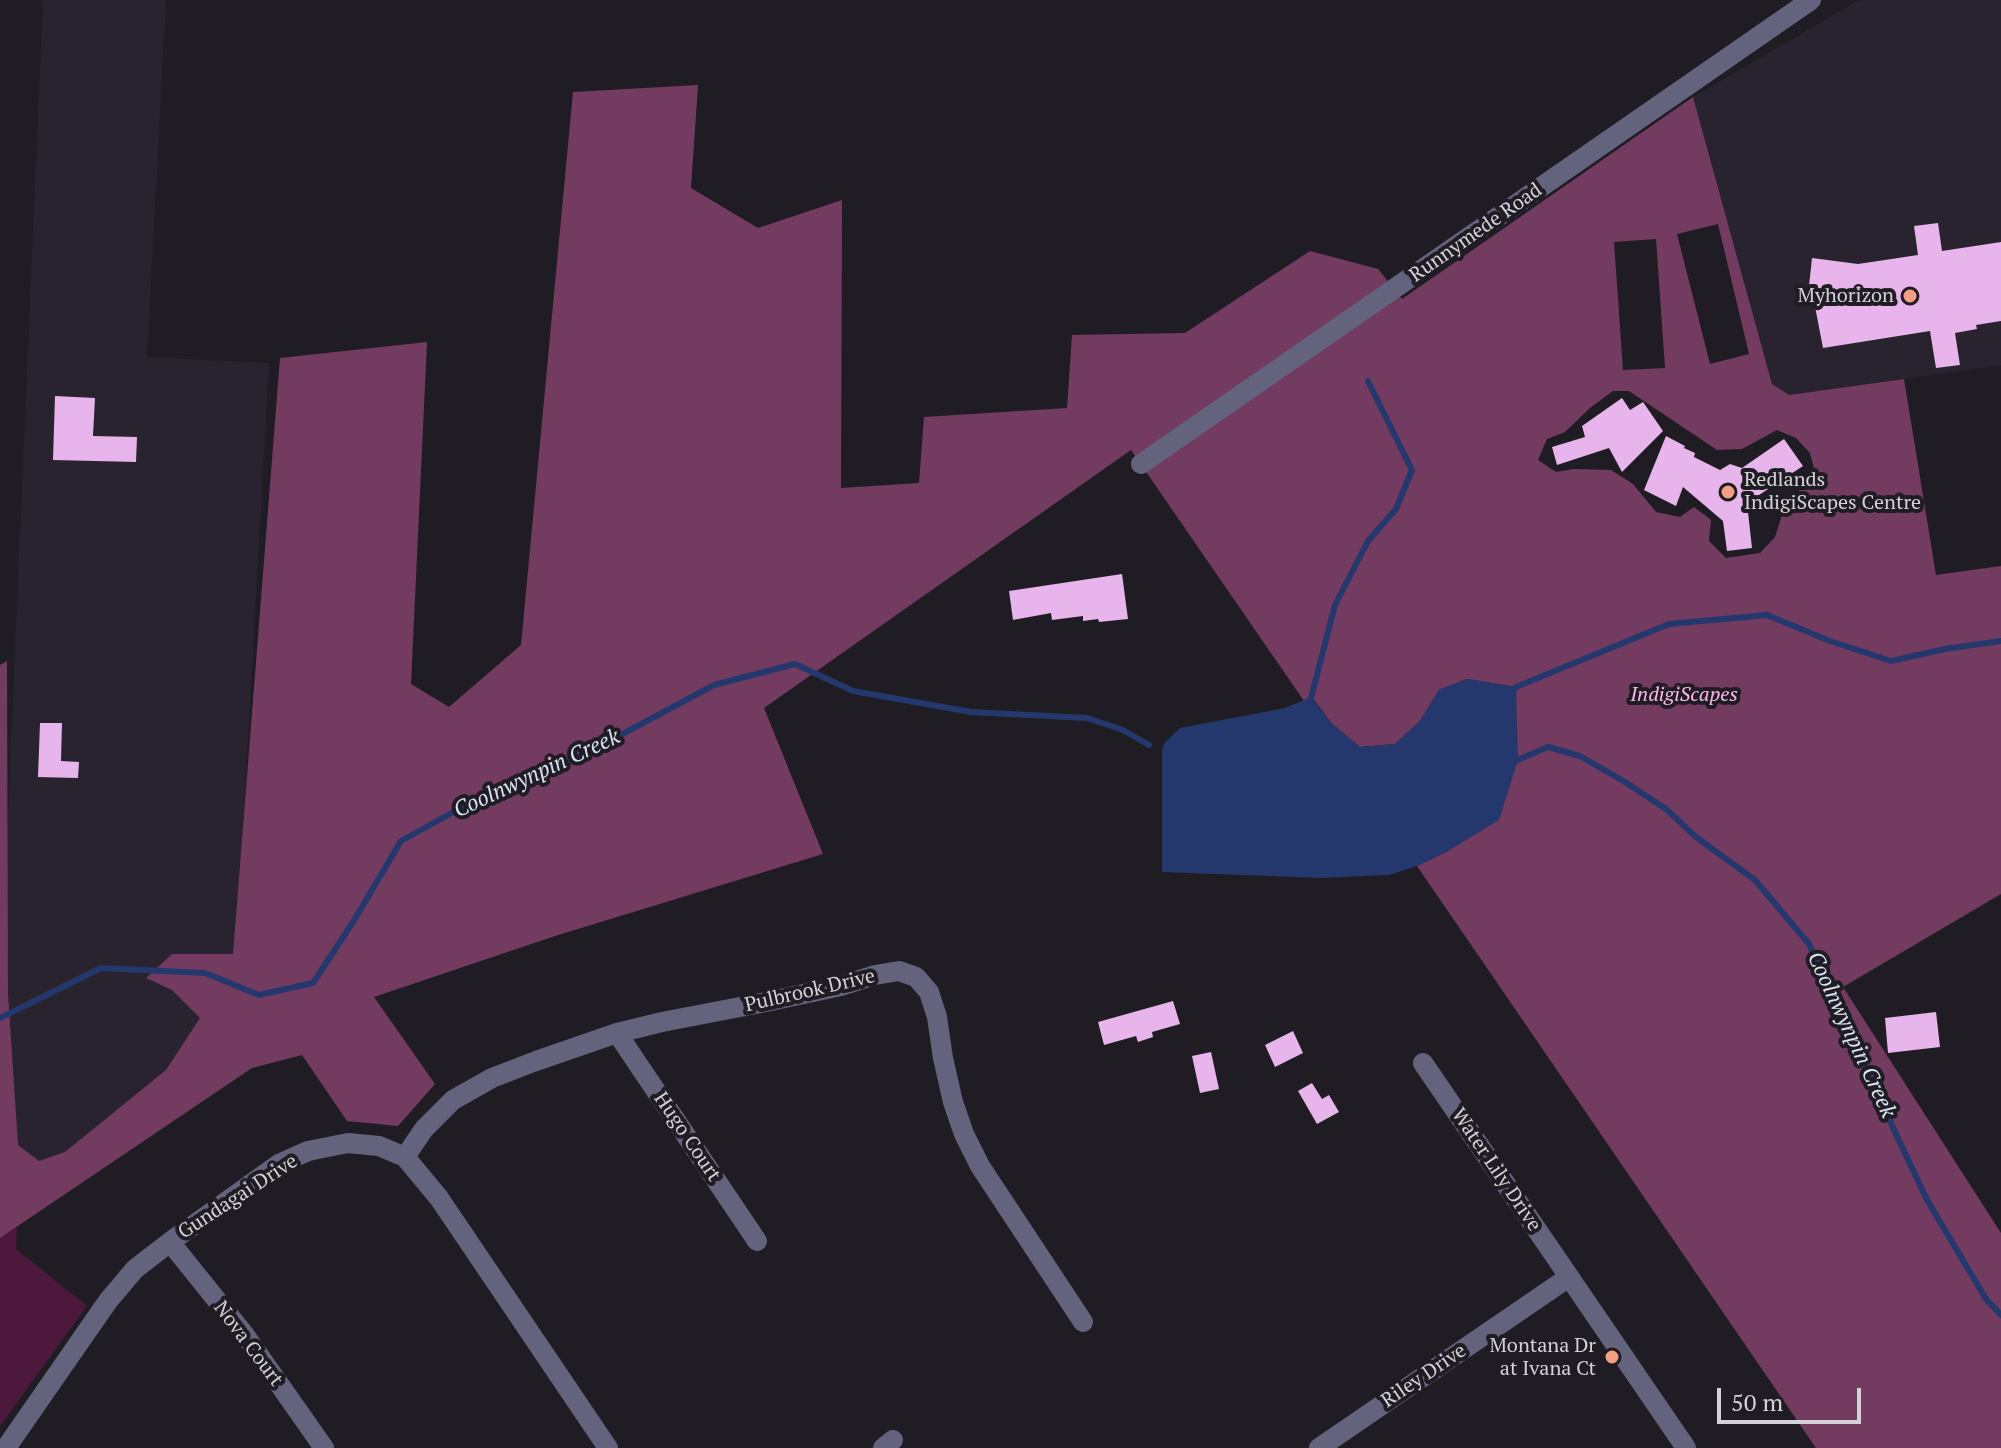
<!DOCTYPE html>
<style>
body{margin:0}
#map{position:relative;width:2001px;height:1448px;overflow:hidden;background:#1f1d23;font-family:"PT Serif",serif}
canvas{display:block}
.scale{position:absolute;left:1717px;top:1388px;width:144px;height:36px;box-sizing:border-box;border:4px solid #d4d2d6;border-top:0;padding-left:10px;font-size:24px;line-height:28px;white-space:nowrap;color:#d4d2d6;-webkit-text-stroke:6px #1f1d23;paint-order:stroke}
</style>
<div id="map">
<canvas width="2001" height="1448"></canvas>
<div class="scale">50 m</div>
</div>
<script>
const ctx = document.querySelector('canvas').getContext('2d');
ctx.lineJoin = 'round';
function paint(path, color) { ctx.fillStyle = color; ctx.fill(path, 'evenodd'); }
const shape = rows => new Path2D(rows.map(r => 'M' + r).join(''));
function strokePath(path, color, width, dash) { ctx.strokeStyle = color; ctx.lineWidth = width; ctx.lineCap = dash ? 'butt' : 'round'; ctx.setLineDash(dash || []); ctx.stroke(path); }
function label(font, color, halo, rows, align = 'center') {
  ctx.font = font + ' "PT Serif",serif'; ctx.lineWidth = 8; ctx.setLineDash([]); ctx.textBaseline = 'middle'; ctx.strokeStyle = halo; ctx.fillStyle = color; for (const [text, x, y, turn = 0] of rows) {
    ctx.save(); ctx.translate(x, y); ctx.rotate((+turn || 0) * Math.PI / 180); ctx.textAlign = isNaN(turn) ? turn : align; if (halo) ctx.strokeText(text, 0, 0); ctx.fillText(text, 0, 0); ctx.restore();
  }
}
const built = shape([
 [43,0,166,0,147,357,269,363,231,1049,0,1205,0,995],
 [1859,0,2001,0,2001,365,1789,395,1772,384,1693,97]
]);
const green = shape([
 [17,1227,16,1249,87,1306,0,1426,0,1238]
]);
const forest = shape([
 [698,85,691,188,758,228,842,200,841,488,919,483,924,417,1067,408,1072,335,1185,333,1310,251,1378,269,1402,299,1693,97,1772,384,1789,395,1904,379,1936,575,2001,566,2001,894,1843,987,2001,1233,2001,1448,1816,1448,1417,866,1448,851,1516,687,1467,679,1439,690,1420,721,1395,744,1360,747,1332,724,1312,697,1304,701,1131,450,764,708,823,854,555,936,374,997,435,1084,398,1126,347,1121,302,1055,252,1068,0,1238,0,665,7,661,8,994,18,1145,39,1161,65,1152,166,1070,200,1018,172,990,146,978,172,954,233,954,280,358,427,342,411,684,449,707,521,645,573,92],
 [1718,224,1749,354,1710,364,1677,234],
 [1656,239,1665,368,1623,370,1614,242],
 [1613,391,1629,391,1717,450,1742,449,1777,430,1796,438,1810,453,1815,472,1801,485,1795,505,1783,512,1775,537,1760,553,1726,558,1709,541,1711,520,1694,507,1680,517,1656,512,1633,484,1611,470,1574,469,1556,472,1538,460,1547,439,1565,432,1590,408]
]);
const water = shape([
 [1468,679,1516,687,1518,760,1499,820,1448,851,1417,866,1389,875,1321,878,1162,872,1162,752,1164,743,1180,728,1285,708,1311,697,1332,724,1360,747,1395,744,1420,721,1439,690]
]);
const stream = shape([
 [1511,693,1516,687,1669,624,1767,615,1830,641,1891,661,1945,649,2001,641],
 [1310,702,1335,605,1368,541,1396,509,1412,470,1368,381],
 [1513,762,1548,747,1580,756,1625,782,1666,809,1696,837,1755,880,1809,944,1858,1053,1927,1200,1986,1299,2001,1315],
 [0,1018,101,968,205,973,259,995,313,983,353,922,401,841,484,795,550,773,714,685,795,664,853,691,971,712,1087,718,1123,730,1149,745]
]);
const building = shape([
 [1938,223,1942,251,2001,242,2001,321,1976,325,1977,329,1955,333,1960,365,1936,368,1930,331,1823,348,1813,296,1808,295,1812,258,1858,264,1918,255,1914,226],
 [55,396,95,398,93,436,137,437,136,462,53,460],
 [1622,398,1630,410,1643,402,1663,431,1622,472,1609,448,1557,465,1552,447,1585,437,1582,426],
 [1666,436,1685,446,1684,448,1695,453,1694,457,1720,470,1730,464,1742,468,1784,439,1803,466,1747,503,1752,548,1727,551,1723,521,1683,487,1676,506,1644,490],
 [1122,574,1128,619,1099,622,1098,619,1083,621,1083,616,1052,620,1051,613,1013,620,1009,591],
 [40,723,62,723,61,761,79,762,78,778,38,777],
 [1173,1001,1180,1024,1152,1032,1153,1037,1138,1042,1136,1036,1104,1045,1098,1022],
 [1936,1012,1940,1047,1888,1053,1885,1018],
 [1293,1031,1303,1053,1275,1067,1265,1045],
 [1211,1052,1219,1089,1200,1093,1192,1056],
 [1312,1083,1322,1099,1329,1095,1339,1112,1317,1124,1298,1091]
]);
const minor = shape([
 [1141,464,1811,0],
 [617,1033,757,1241],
 [1423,1063,1686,1448],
 [405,1157,424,1129,453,1100,492,1078,536,1061,617,1033,662,1022,766,1002,841,986,875,975,899,971,916,977,929,992,937,1017,943,1058,953,1102,964,1134,980,1166,1083,1322],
 [170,1242,244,1334,324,1448],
 [6,1448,108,1301,135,1269,170,1242,279,1164,308,1151,348,1143,379,1146,405,1157,439,1198,608,1448],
 [883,1448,893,1440],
 [1319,1448,1569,1277]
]);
const markers = [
 [1910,296,8,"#f39f83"],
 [1728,492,8,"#f39f83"],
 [1612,1357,8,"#f39f83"]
];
const streetNames = [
 ["Runnymede Road",1476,233,-35],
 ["Pulbrook Drive",810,991,-13],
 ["Hugo Court",687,1137,56],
 ["Water Lily Drive",1496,1170,56],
 ["Gundagai Drive",238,1197,-33],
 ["Nova Court",248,1344,53],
 ["Riley Drive",1424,1376,-34]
];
const poiNames = [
 ["Myhorizon",1894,296],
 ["Redlands",1744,480,"left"],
 ["IndigiScapes Centre",1744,503,"left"],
 ["Montana Dr",1596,1346],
 ["at Ivana Ct",1596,1369]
];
const parkNames = [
 ["IndigiScapes",1684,695]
];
const waterNames = [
 ["Coolnwynpin Creek",537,774,-25],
 ["Coolnwynpin Creek",1851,1035,65]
];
paint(built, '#28232e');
paint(green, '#4c193c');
paint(forest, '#743b60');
paint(water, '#24386d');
strokePath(stream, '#24386d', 6);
paint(building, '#e7b4ec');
strokePath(minor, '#63637e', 20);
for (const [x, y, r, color] of markers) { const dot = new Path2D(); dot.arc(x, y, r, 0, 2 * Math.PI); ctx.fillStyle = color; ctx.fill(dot); strokePath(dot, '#1f1d23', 3); }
label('20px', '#d4d2d6', '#1f1d23', streetNames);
label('20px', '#d4d2d6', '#1f1d23', poiNames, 'right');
label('italic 20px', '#feb6e2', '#1f1d23', parkNames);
label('italic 22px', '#d8e0f1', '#1f1d23', waterNames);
</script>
